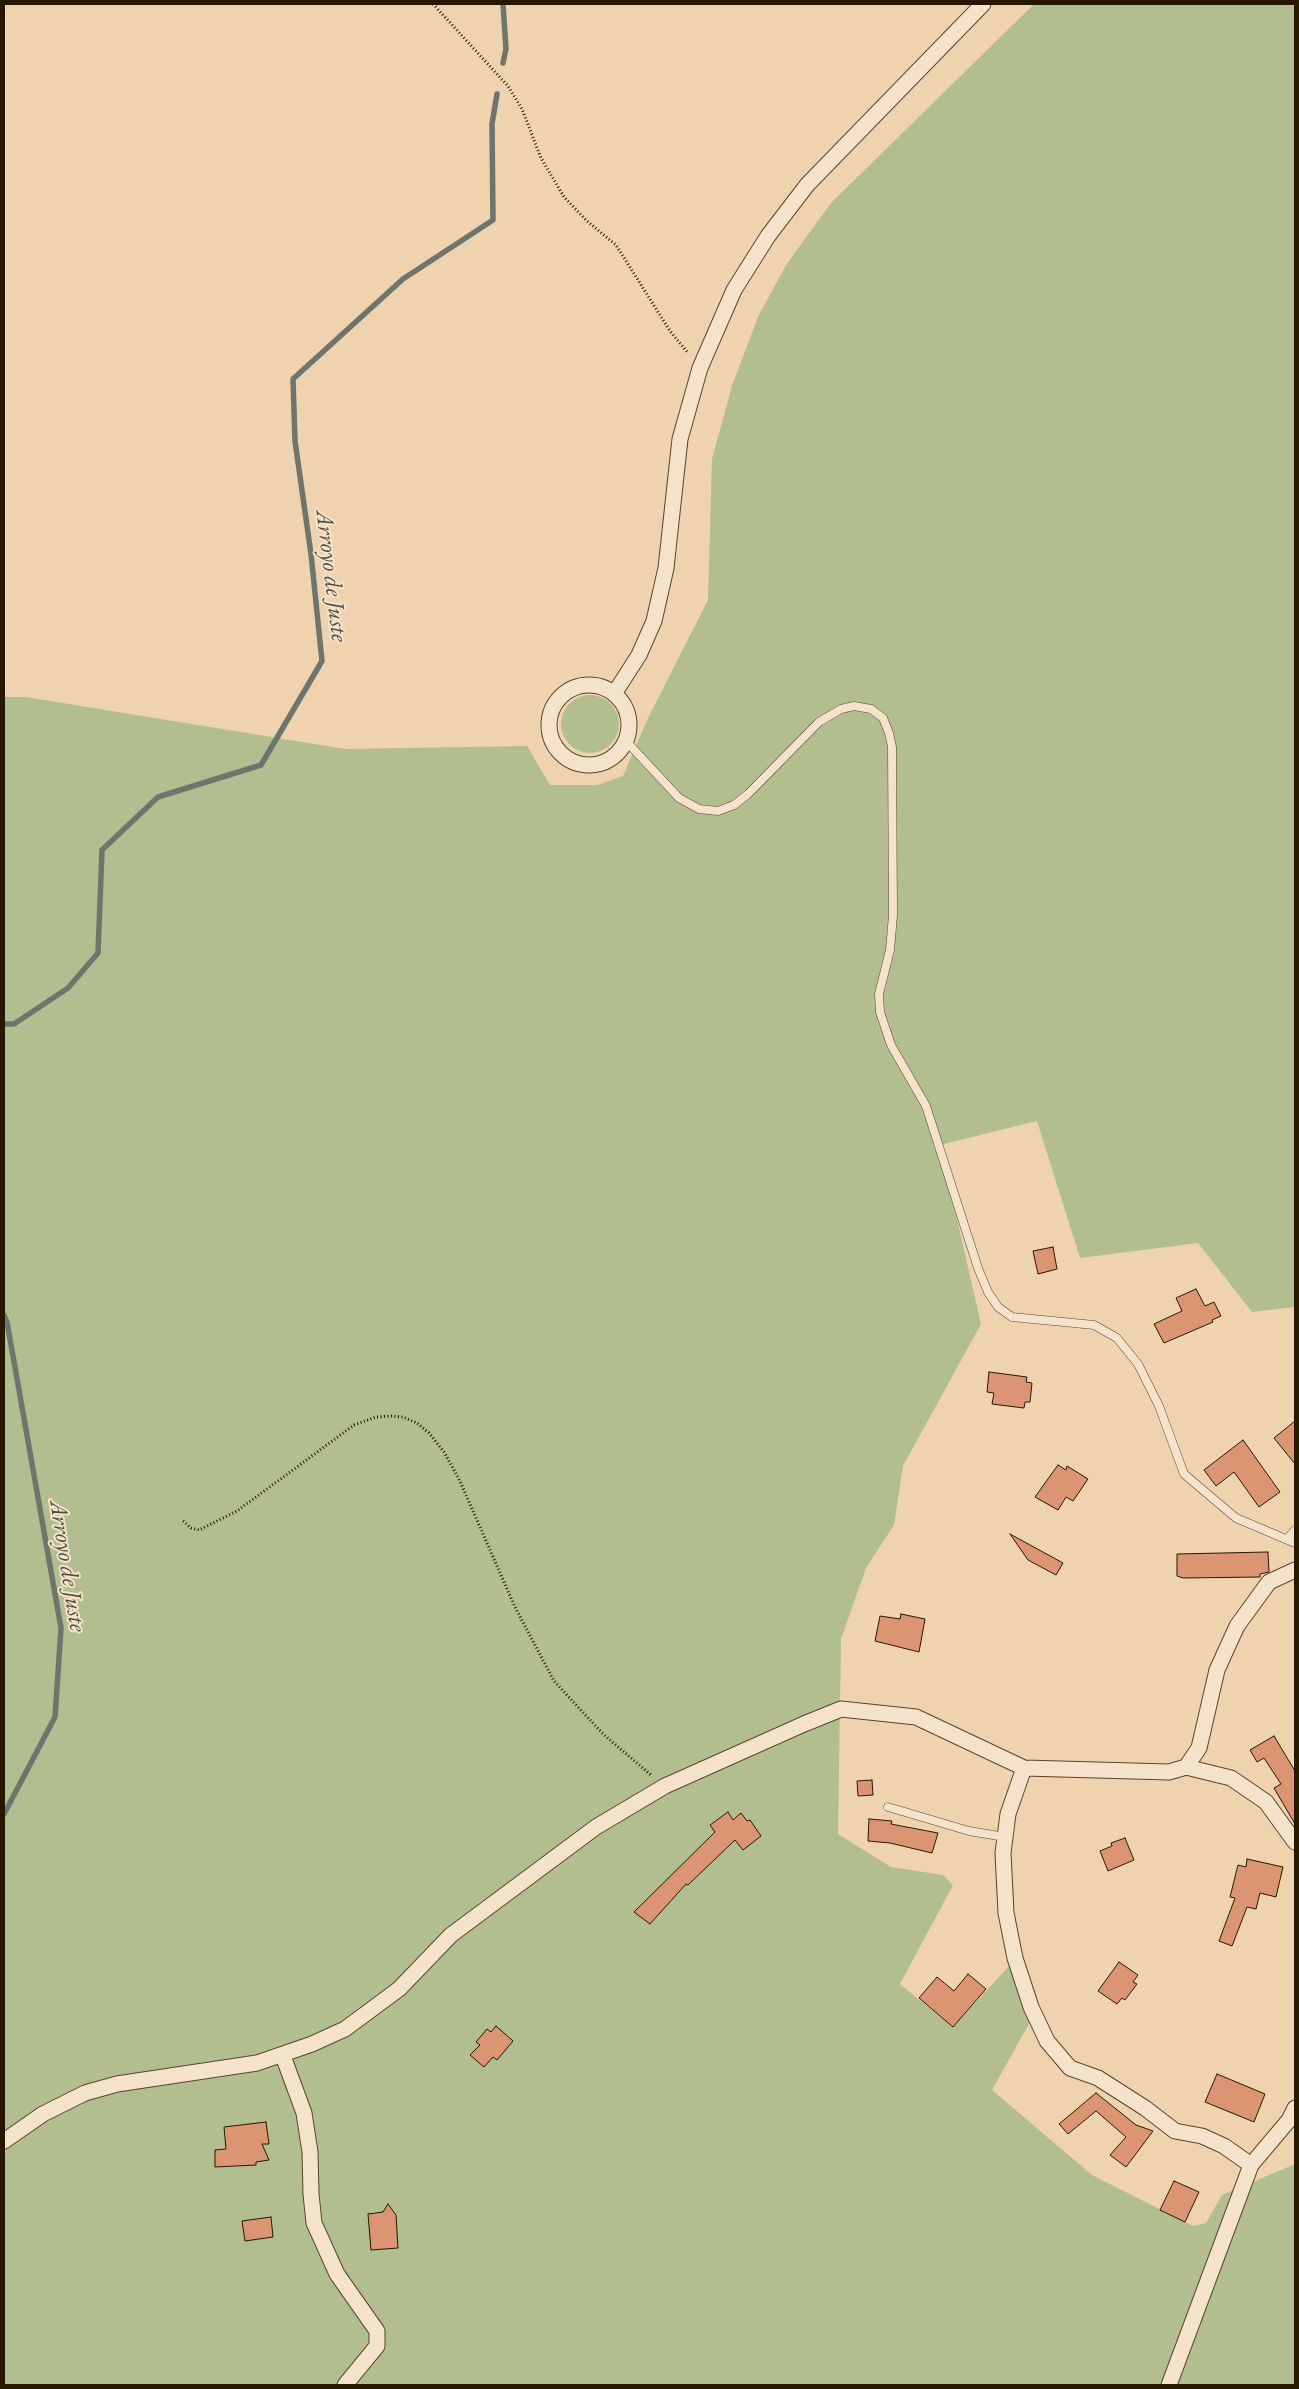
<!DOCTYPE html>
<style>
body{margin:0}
#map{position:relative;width:1299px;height:2389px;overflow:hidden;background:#eed3ae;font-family:"EB Garamond",serif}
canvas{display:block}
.frame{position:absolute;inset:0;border:5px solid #271700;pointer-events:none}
</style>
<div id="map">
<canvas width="1299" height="2389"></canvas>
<div class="frame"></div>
</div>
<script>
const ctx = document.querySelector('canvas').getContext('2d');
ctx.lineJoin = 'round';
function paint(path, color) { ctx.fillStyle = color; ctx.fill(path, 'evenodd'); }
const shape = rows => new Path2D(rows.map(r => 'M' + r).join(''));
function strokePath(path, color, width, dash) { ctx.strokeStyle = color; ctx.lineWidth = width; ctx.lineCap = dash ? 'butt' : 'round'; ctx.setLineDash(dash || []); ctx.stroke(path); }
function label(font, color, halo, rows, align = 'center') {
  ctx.font = font + ' "EB Garamond",serif'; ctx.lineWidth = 4; ctx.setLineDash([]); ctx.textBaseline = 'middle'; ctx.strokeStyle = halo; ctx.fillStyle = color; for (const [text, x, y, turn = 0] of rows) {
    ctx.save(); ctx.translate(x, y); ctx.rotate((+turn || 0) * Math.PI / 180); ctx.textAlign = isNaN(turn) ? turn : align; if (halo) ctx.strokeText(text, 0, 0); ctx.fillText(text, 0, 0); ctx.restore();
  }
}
const green = shape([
 [1034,4,1295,4,1295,1307,1252,1312,1198,1243,1080,1258,1037,1121,940,1145,981,1324,903,1466,894,1525,866,1568,841,1639,838,1834,891,1867,943,1875,953,1885,900,1984,953,2027,1011,1964,1031,2020,992,2090,1092,2175,1193,2226,1206,2223,1222,2195,1295,2164,1295,2385,4,2385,4,697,26,697,345,749,527,746,550,785,597,785,623,776,648,718,708,600,712,459,732,386,758,317,786,265,831,203],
 '561 724a29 29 0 1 1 58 0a29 29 0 1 1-58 0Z'
]);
const stream = shape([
 [503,4,506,49,503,63],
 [4,1024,14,1024,68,988,98,953,102,850,158,797,261,765,322,661,311,554,295,441,293,379,403,279,493,220,492,124,497,94],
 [4,1315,7,1322,61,1628,55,1717,4,1814]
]);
const building = shape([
 [1053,1247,1057,1269,1038,1274,1033,1251,1053,1247],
 [1196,1289,1205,1306,1214,1302,1221,1316,1212,1320,1213,1322,1164,1343,1154,1324,1182,1311,1176,1298,1196,1289],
 [989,1372,1027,1377,1026,1382,1032,1383,1030,1402,1025,1402,1024,1408,992,1404,994,1393,987,1392,989,1372],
 [1295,1421,1295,1464,1274,1438,1295,1421],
 [1243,1440,1280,1492,1259,1507,1234,1472,1216,1486,1204,1470,1243,1440],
 [1058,1465,1066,1470,1067,1466,1088,1479,1073,1501,1066,1497,1058,1510,1035,1497,1058,1465],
 [1010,1534,1063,1563,1056,1575,1028,1560,1010,1534],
 [1268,1552,1269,1572,1260,1574,1260,1577,1183,1578,1177,1576,1177,1554,1268,1552],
 [901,1614,925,1619,919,1652,875,1641,880,1616,900,1619,901,1614],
 [1274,1736,1295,1771,1295,1824,1274,1788,1281,1784,1264,1758,1257,1762,1250,1750,1274,1736],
 [872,1780,873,1795,858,1796,857,1781,872,1780],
 [728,1812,733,1820,741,1813,747,1821,750,1820,761,1836,743,1850,735,1840,688,1885,686,1884,650,1924,634,1912,715,1832,710,1825,728,1812],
 [869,1819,892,1821,891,1824,938,1833,932,1853,890,1843,868,1841,869,1819],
 [1125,1838,1134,1860,1108,1871,1100,1851,1112,1846,1111,1843,1125,1838],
 [1247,1859,1283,1867,1276,1897,1260,1893,1256,1909,1247,1907,1232,1946,1219,1941,1235,1898,1230,1897,1238,1865,1246,1867,1247,1859],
 [1119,1962,1138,1975,1133,1982,1137,1984,1125,2000,1122,1998,1117,2004,1098,1991,1119,1962],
 [968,1974,986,1989,953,2027,919,1998,937,1977,954,1991,968,1974],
 [496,2026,513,2041,497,2060,493,2057,484,2067,470,2055,480,2045,476,2042,487,2029,491,2032,496,2026],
 [1217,2074,1265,2094,1254,2122,1205,2102,1217,2074],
 [1096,2093,1136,2125,1153,2131,1126,2167,1110,2155,1126,2137,1096,2111,1068,2134,1059,2124,1096,2093],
 [266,2122,269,2144,262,2144,269,2160,256,2162,256,2165,215,2167,215,2150,226,2149,224,2127,266,2122],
 [1174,2181,1199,2192,1185,2222,1160,2210,1174,2181],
 [388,2204,396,2215,398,2248,371,2250,368,2214,383,2212,388,2204],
 [271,2217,273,2237,245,2241,242,2221,271,2217]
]);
const path = shape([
 [433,4,508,86,522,109,541,158,564,197,587,221,616,245,670,331,688,353],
 [183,1521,191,1528,199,1530,237,1511,354,1425,376,1417,391,1416,403,1417,417,1423,429,1433,444,1452,459,1479,515,1607,554,1681,603,1734,651,1775]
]);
const service = shape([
 [626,741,679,798,699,809,718,811,734,805,748,794,819,722,841,709,854,706,871,709,883,718,889,733,892,747,893,915,890,950,879,994,880,1012,891,1045,926,1106,978,1268,988,1292,998,1307,1012,1317,1094,1325,1117,1338,1138,1364,1159,1406,1184,1474,1236,1518,1295,1543],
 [1287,1539,1295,1530],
 [888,1807,969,1831,1005,1837]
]);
const minor = shape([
 '549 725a40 40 0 1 1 80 0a40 40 0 1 1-80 0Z',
 [614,694,639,655,654,621,666,568,680,439,700,368,734,290,768,236,807,185,983,4],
 [1186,1767,1231,1778,1266,1802,1295,1842],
 [1024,1768,1008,1814,1003,1853,1006,1913,1015,1958,1031,2007,1047,2041,1070,2068,1098,2078,1145,2108,1175,2131,1202,2136,1224,2146,1251,2165],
 [283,2056,304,2113,310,2152,311,2194,314,2223,337,2274,377,2331,377,2346,345,2385],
 [4,2141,43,2114,85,2093,117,2084,257,2063,312,2044,345,2029,399,1989,451,1935,596,1827,665,1786,804,1724,841,1709,916,1717,1024,1768,1169,1772,1186,1767,1199,1748,1217,1670,1237,1626,1269,1582,1295,1570],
 [1169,2385,1251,2165,1289,2120,1295,2108]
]);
const waterNames = [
 ["Arroyo de Juste",331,576,83],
 ["Arroyo de Juste",67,1566,81]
];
paint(green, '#b2be8f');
strokePath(stream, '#6f756d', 5.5);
paint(building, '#dc9572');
strokePath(building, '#271700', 1);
strokePath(service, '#59462c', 9);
strokePath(minor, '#59462c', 17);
strokePath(path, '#271700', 3, [1, 2.5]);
strokePath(service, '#f4e2ca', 8);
strokePath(minor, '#f4e2ca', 15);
label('italic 24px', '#514e40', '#f4e2ca', waterNames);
</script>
